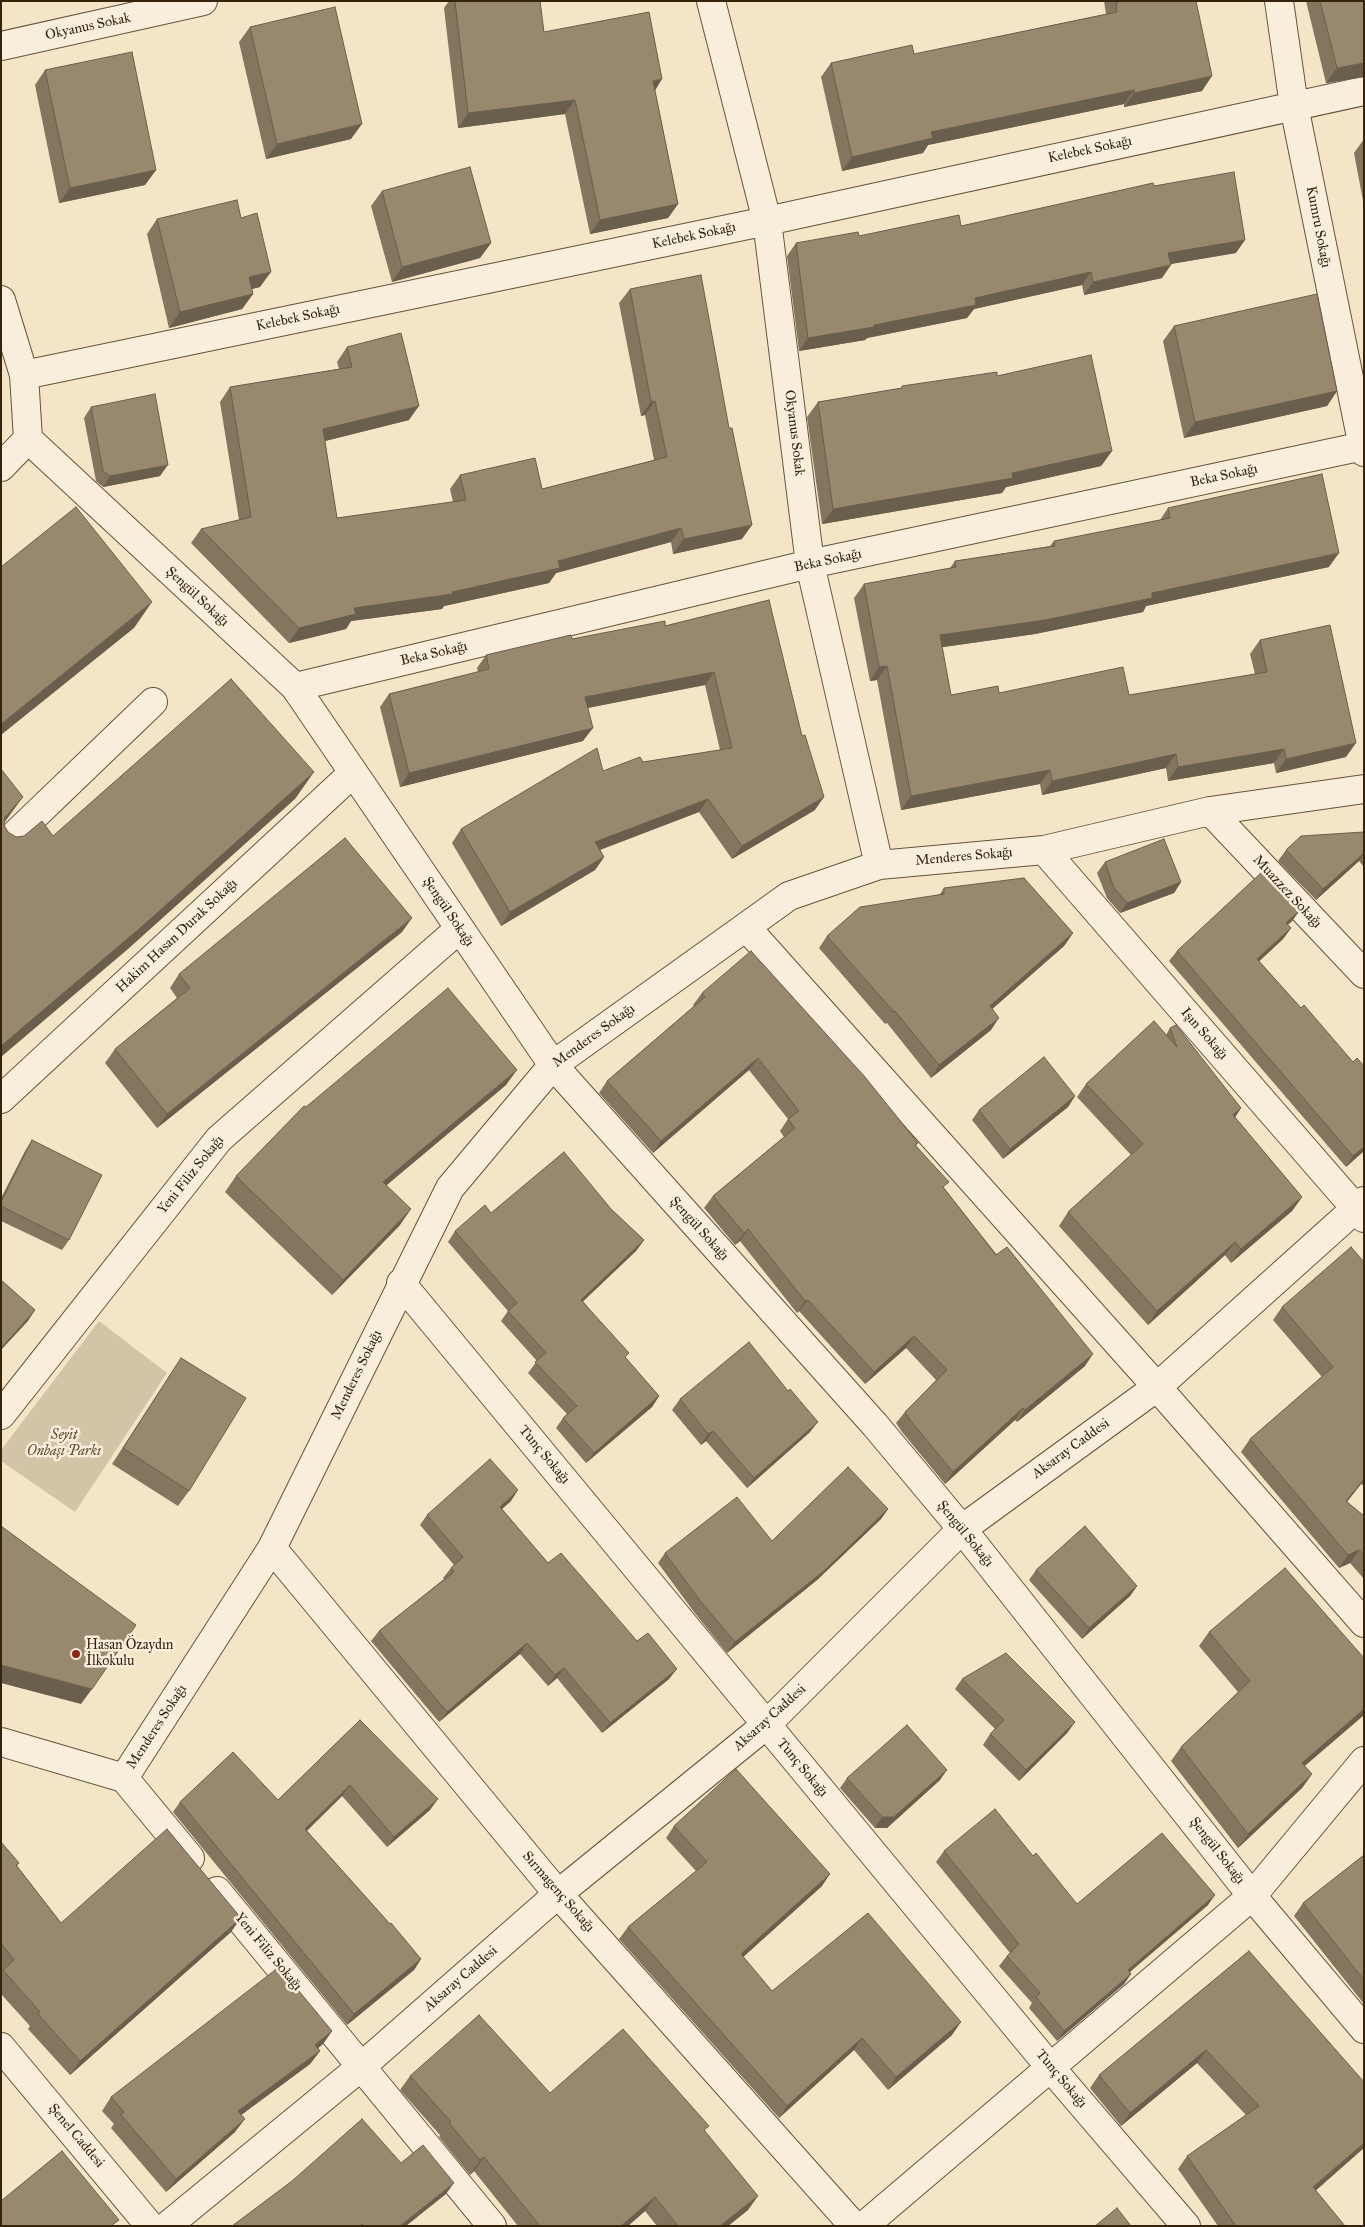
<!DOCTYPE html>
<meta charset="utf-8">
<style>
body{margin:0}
#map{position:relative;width:1365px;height:2227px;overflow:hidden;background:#f4e5c7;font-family:"IM FELL Great Primer",serif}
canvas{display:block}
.frame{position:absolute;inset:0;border:2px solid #35240b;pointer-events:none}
</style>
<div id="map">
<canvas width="1365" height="2227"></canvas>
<div class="frame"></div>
</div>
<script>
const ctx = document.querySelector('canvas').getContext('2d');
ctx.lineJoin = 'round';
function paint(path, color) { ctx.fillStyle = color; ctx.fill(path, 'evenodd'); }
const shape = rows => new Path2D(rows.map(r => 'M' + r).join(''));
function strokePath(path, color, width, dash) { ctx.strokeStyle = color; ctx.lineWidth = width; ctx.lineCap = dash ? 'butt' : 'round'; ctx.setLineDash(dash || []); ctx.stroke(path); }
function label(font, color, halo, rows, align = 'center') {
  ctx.font = font + ' "IM FELL Great Primer",serif'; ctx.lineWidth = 5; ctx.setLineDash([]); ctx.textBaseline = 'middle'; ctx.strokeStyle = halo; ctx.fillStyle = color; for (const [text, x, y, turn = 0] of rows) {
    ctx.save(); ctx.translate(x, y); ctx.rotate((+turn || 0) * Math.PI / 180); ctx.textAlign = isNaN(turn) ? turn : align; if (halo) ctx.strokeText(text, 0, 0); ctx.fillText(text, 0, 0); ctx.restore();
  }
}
const green = shape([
 [99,1321,167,1373,75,1512,1,1461,1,1450]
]);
const minor = shape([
 [711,1,767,221,810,564,879,865],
 [1279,1,1294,106,1364,452],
 [1,46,203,1],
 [1,300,24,375,28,439,1,467],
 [24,375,767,221,1364,91],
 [28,439,295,687,553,1065,875,1425,962,1529,1252,1896,1364,2029],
 [295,687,810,564,1364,446],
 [1210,811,1364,974],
 [1,848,153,702],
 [1044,850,1364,1218],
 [746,927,1157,1387,1364,1623],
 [1,1099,353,773],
 [401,1283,1050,2067,1186,2226],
 [1,1415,219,1139,459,929],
 [272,1548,558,1894,854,2226],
 [1,1742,124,1778,190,1858],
 [124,1778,272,1548,450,1188,553,1065,789,896,879,865,1044,850,1210,811,1364,789],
 [217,1891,492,2226],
 [1,2047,150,2226],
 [167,2226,362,2066,558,1894,766,1725,962,1529,1157,1387,1364,1201],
 [864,2226,1252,1896,1364,1761]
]);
const wall = shape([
 [449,1,540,1,544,32,655,90,678,204,668,218,590,234,565,114,458,128,444,8],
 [1104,1,1196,1,1202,91,1124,107,1124,104,928,145,923,153,842,171,821,77,831,63,914,54,1106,14],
 [1306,1,1364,1,1364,77,1326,83],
 [250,27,351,139,266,159,239,42],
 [45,70,156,170,145,185,59,203,35,85],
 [1364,139,1364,206,1354,153],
 [1154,186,1236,253,1170,264,1162,278,1084,295,1082,285,974,309,967,318,867,338,865,340,799,351,787,256,796,243,859,236,961,226],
 [382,191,491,243,480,258,392,282,371,206],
 [241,218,260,287,252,289,253,294,242,309,169,328,147,234,157,219],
 [630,289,742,539,673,554,671,542,556,573,549,583,444,606,442,609,351,621,346,629,289,643,191,543,201,529,239,520,220,402,230,387,339,369,337,362,347,347,409,420,325,441,337,518,453,502,450,489,460,475,542,489,654,460,645,415,641,416,619,303],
 [1174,326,1337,391,1327,406,1184,438,1163,341],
 [997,376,1112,451,1101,466,1006,487,1002,493,822,524,807,417,818,402,901,388,902,386],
 [91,407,160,476,103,487,96,481,84,418],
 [1168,508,1329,567,1146,606,1143,612,1035,634,942,647,951,695,999,693,1129,695,1255,674,1250,654,1260,640,1346,757,1276,773,1274,763,1168,781,1166,768,1042,795,1040,784,901,810,877,680,870,681,854,598,864,584,950,568,955,561,1050,546,1054,541,1160,520],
 [769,600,815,810,732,859,699,812,600,850,604,857,595,870,501,926,452,843,461,829,603,771,643,762,720,750,705,685,588,708,583,741,400,787,380,707,389,694,478,672,477,668,486,655,572,639,665,626],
 [1364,832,1364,867,1359,861,1316,900,1278,861,1286,850],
 [1105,862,1181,882,1174,893,1120,913,1107,898,1097,873],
 [944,888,1073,933,1064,946,992,1009,991,1030,931,1078,887,1023,885,1024,819,948,827,936,940,894],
 [1300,910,1292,921,1288,925,1291,928,1283,939,1259,961,1301,1008,1353,1062,1364,1066,1364,1151,1346,1167,1169,961,1177,951],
 [402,932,157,1128,105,1063,115,1049,177,998,170,988,179,974],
 [702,993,918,1143,916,1145,944,1188,1085,1366,1017,1422,1015,1420,945,1484,902,1432,896,1423,905,1412,936,1380,906,1348,865,1384,799,1311,797,1313,740,1241,735,1245,704,1208,713,1196,784,1137,780,1131,788,1119,749,1070,653,1153,599,1093,607,1081,694,1006,693,1005],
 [1170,1028,1241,1108,1235,1117,1302,1197,1292,1211,1231,1263,1225,1255,1148,1325,1059,1226,1068,1212,1131,1155,1077,1097,1086,1084,1166,1035],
 [506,1085,387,1185,400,1225,332,1295,225,1192,236,1176,306,1107],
 [1075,1096,1068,1107,1003,1159,972,1120,979,1110],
 [32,1140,69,1240,62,1250,1,1221,1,1198,25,1151],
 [611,1209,644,1240,636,1251,583,1301,626,1358,659,1396,652,1407,586,1463,556,1428,563,1418,567,1414,528,1373,537,1361,501,1321,508,1311,448,1242,455,1231,491,1213],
 [1364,1262,1364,1486,1361,1484,1347,1502,1364,1516,1364,1579,1350,1563,1339,1568,1241,1452,1250,1439,1322,1377,1273,1320,1282,1307],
 [181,1358,189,1491,178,1506,112,1464],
 [788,1391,810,1432,747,1488,706,1441,701,1445,672,1410,680,1399],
 [511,1501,502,1509,548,1563,669,1679,602,1733,557,1678,548,1686,520,1654,439,1722,371,1641,379,1631,444,1579,443,1578,451,1568,454,1565,420,1525,427,1515],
 [888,1509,881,1519,817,1580,727,1653,694,1612,658,1563,665,1553,772,1541],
 [1036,1570,1137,1586,1130,1596,1082,1639,1029,1580],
 [1209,1632,1364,1658,1364,1715,1304,1766,1312,1774,1302,1788,1238,1848,1171,1761,1181,1747,1238,1692,1199,1646],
 [962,1679,1075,1722,1067,1733,1019,1781,983,1745,990,1734,995,1729,955,1689],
 [360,1720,430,1810,387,1847,342,1796,307,1831,421,1959,414,1970,347,2025,173,1812,180,1802,278,1800],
 [847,1778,940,1780,887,1828,875,1828,840,1788],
 [674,1826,822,1886,743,1957,772,1991,952,2035,888,2090,854,2050,779,2118,619,1939,628,1927,696,1871,666,1838],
 [1,1842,19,1863,17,1866,61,1923,231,1932,70,2075,28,2029,30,2026,1,1994,1,1974,2,1972,1,1970],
 [944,1851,1033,1856,1077,1904,1208,1905,1130,1972,1131,1974,1124,1984,1057,2041,1029,2008,1032,2003,999,1966,1007,1956,1010,1953,936,1862],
 [1364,1855,1364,2004,1294,1916,1303,1903],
 [1249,1951,1315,2190,1345,2226,1218,2226,1178,2169,1187,2156,1246,2115,1197,2063,1121,2126,1090,2088,1099,2075],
 [332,2031,323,2044,318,2048,320,2051,310,2064,241,2115,235,2132,166,2192,111,2128,114,2124,102,2111,111,2097],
 [410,2076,550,2093,705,2131,748,2210,728,2226,657,2226,645,2211,628,2226,518,2226,474,2171,470,2175,439,2137,440,2135,400,2090]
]);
const shadedWall = shape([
 [1364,63,1364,77,1326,83,1337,68],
 [1212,76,1202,91,1124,107,1134,93],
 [662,79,653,94,653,81],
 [1134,90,1124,104,928,145,923,153,842,171,852,157,931,132],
 [575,100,565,114,458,128,468,113],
 [362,124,351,139,266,159,277,144],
 [156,170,145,185,59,203,70,188],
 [678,204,668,218,590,234,600,220],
 [1245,240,1236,253,1159,266,1168,253],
 [491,243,480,258,392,282,402,267],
 [1171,265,1162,278,1084,295,1093,282],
 [271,272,260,287,239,292,249,277],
 [1091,272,1082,285,974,309,967,318,867,338,865,340,799,351,808,338,874,325,975,298],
 [253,294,242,309,169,328,180,312],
 [1337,391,1327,406,1184,438,1195,422],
 [655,401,645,415,641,416,651,402],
 [419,406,409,420,313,444,323,429],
 [1112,451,1101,466,1006,487,1002,493,822,524,833,509,1012,473],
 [168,465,160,476,103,487,110,476],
 [752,525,742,539,673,554,684,539],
 [681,528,671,542,556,573,549,583,444,606,442,609,351,621,346,629,289,643,299,628,354,608,452,592,558,561],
 [1339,553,1329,567,1146,606,1143,612,1035,634,930,649,940,635,1152,593],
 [152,602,134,628,1,735,1,724],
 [887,666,877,680,870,681,879,667],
 [714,672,705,685,576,710,585,697],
 [593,728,583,741,400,787,409,773],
 [1356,743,1346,757,1276,773,1286,759],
 [1284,749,1274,763,1168,781,1178,767],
 [1176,754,1166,768,1042,795,1052,781],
 [1050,770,1040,784,901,810,911,796],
 [314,772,295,799,128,949,1,1057,1,1046],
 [23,797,4,823,5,817],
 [824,797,815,810,732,859,742,846],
 [708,799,699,812,586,855,595,842],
 [1364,853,1364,854,1359,861,1316,900,1323,889],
 [604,857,595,870,501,926,510,912],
 [1181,882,1174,893,1120,913,1127,903],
 [1300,910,1292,921,1278,933,1286,923],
 [412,918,402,932,157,1128,167,1114],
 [1291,928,1283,939,1250,970,1257,959],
 [1073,933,1064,946,982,1018,990,1006],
 [999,1018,991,1030,931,1078,939,1065],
 [758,1058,749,1070,653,1153,661,1141],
 [517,1070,506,1085,372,1197,383,1182],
 [1075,1096,1068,1107,1003,1159,1010,1149],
 [1241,1108,1232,1122,1233,1115],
 [1364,1147,1364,1151,1346,1167,1353,1156],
 [1302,1197,1292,1211,1231,1263,1241,1249],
 [411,1209,400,1225,332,1295,343,1280],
 [748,1229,740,1241,735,1245,744,1233],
 [644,1240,636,1251,574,1310,581,1300],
 [1235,1242,1225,1255,1148,1325,1157,1311],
 [808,1300,799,1311,797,1313,805,1301],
 [35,1310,28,1321,1,1350,1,1348],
 [914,1336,906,1348,865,1384,874,1372],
 [1093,1354,1085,1366,1017,1422,1025,1410],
 [659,1396,652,1407,586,1463,594,1453],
 [1023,1408,1015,1420,945,1484,953,1472],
 [818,1422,810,1432,747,1488,754,1478],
 [713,1431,706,1441,701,1445,708,1434],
 [1364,1479,1364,1480,1337,1514,1346,1501],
 [518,1490,511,1501,493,1517,500,1507],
 [888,1509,881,1519,817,1580,727,1653,735,1642],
 [1359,1550,1350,1563,1339,1568,1348,1555],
 [1137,1586,1130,1596,1082,1639,1089,1628],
 [527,1643,520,1654,439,1722,447,1712],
 [1,1665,92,1689,81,1704,1,1683],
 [564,1668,557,1678,548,1686,555,1675],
 [677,1669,669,1679,602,1733,610,1723],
 [1364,1709,1364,1715,1292,1777,1302,1763],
 [1075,1722,1067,1733,1019,1781,1026,1770],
 [947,1770,940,1780,887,1828,875,1828,882,1817],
 [1312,1774,1302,1788,1238,1848,1248,1834],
 [350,1785,342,1796,298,1839,305,1829],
 [438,1799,430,1810,387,1847,394,1837],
 [830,1874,822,1886,732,1967,741,1954],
 [1215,1895,1208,1905,1120,1980,1128,1970],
 [241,1918,231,1932,70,2075,80,2061],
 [421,1959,414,1970,347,2025,354,2014],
 [1131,1974,1124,1984,1057,2041,1064,2031],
 [961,2022,952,2035,888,2090,896,2077],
 [332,2031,323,2044,306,2058,315,2045],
 [862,2038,854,2050,779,2118,787,2106],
 [1206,2050,1197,2063,1121,2126,1130,2113],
 [320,2051,310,2064,229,2124,238,2111],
 [245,2119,235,2132,166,2192,176,2179],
 [1364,2143,1364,2148,1304,2201,1313,2187],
 [484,2157,474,2171,470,2175,480,2160],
 [454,2183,446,2194,406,2226,400,2226],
 [758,2196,748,2210,728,2226,720,2226],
 [655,2197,645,2211,628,2226,621,2226]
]);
const building = shape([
 [455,1,540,1,544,32,649,12,662,79,653,81,678,204,600,220,575,100,468,113,455,1],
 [1117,1,1196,1,1212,76,1134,93,1134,90,931,132,933,138,852,157,831,63,912,45,914,54,1117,12,1116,5,1117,5,1117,1],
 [1320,1,1364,1,1364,63,1337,68,1320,1],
 [335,7,362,124,277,144,250,27,335,7],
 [132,52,156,170,70,188,45,70,132,52],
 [470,167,491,243,402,267,382,191,470,167],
 [1234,172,1245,240,1168,253,1171,265,1093,282,1091,272,975,298,976,305,874,325,874,327,808,338,796,243,858,232,859,236,959,215,961,226,1153,183,1154,186,1234,172],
 [237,200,241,218,257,213,271,272,249,277,253,294,180,312,157,219,237,200],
 [701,275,729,428,732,428,752,525,684,539,681,528,558,561,560,568,452,592,453,594,354,608,356,614,299,628,201,529,251,517,230,387,352,367,347,347,401,333,419,406,323,429,337,518,466,500,460,475,535,458,542,489,667,457,655,401,651,402,630,289,701,275],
 [1317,294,1337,391,1195,422,1174,326,1317,294],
 [1091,355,1112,451,1012,473,1013,478,833,509,818,402,902,388,902,386,997,372,997,376,1091,355],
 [155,394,168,465,110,476,103,471,91,407,155,394],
 [1322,474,1339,553,1152,593,1152,598,1045,620,940,635,951,695,998,686,999,693,1123,667,1129,695,1267,672,1260,640,1330,625,1356,743,1286,759,1284,749,1178,767,1176,754,1052,781,1050,770,911,796,887,666,879,667,864,584,956,567,955,561,1055,546,1054,541,1170,518,1168,508,1322,474],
 [76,507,152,602,1,724,1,567,76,507],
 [769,600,802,736,805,735,824,797,742,846,708,799,595,842,604,857,510,912,461,829,597,748,603,771,640,757,643,762,732,748,714,672,585,697,593,728,409,773,389,694,489,669,486,655,571,635,572,639,665,621,665,626,769,600],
 [231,679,314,772,146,923,1,1046,1,769,23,797,5,817,4,825,8,832,16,837,24,836,42,821,53,836,231,679],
 [1364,832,1364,853,1323,889,1286,850,1301,836,1364,832],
 [345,838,412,918,167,1114,115,1049,190,988,179,974,345,838],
 [1164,839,1181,882,1127,903,1114,888,1105,862,1164,839],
 [1263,871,1300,910,1286,923,1291,928,1257,959,1301,1008,1304,1005,1353,1062,1357,1058,1364,1066,1364,1147,1353,1156,1177,951,1263,871],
 [1024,878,1073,933,990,1006,999,1018,939,1065,895,1011,894,1012,827,936,860,907,944,894,944,888,1024,878],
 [751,951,865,1077,918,1143,915,1145,949,1182,943,1187,996,1255,1007,1247,1093,1354,1025,1410,1023,1408,953,1472,910,1420,905,1412,947,1370,914,1336,874,1372,808,1300,805,1301,748,1229,744,1233,713,1196,795,1128,788,1119,799,1111,758,1058,661,1141,607,1081,705,997,702,993,751,951],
 [448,988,517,1070,383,1182,411,1209,343,1280,236,1176,304,1106,306,1107,448,988],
 [1154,1021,1177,1047,1170,1028,1176,1025,1241,1108,1233,1115,1302,1197,1241,1249,1235,1242,1157,1311,1068,1212,1143,1144,1086,1084,1154,1021],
 [1044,1057,1075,1096,1010,1149,979,1110,1044,1057],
 [32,1140,102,1175,69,1240,1,1206,1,1202,32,1140],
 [564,1152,611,1209,644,1240,581,1300,629,1353,625,1357,659,1396,594,1453,563,1418,577,1406,535,1362,546,1353,508,1311,517,1303,455,1231,485,1205,491,1213,564,1152],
 [1351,1247,1364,1262,1364,1479,1346,1501,1364,1516,1364,1555,1359,1550,1348,1555,1250,1439,1333,1367,1282,1307,1351,1247],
 [1,1280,35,1310,1,1348,1,1280],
 [749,1342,788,1391,790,1389,818,1422,754,1478,713,1431,708,1434,680,1399,749,1342],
 [181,1358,246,1398,189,1491,123,1448,181,1358],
 [490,1459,518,1490,500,1507,548,1563,561,1553,637,1641,648,1633,677,1669,610,1723,564,1668,555,1675,527,1643,447,1712,379,1631,454,1572,451,1568,463,1557,427,1515,490,1459],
 [848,1467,888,1509,825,1570,735,1642,701,1602,665,1553,737,1497,772,1541,848,1467],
 [1,1526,136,1625,92,1689,1,1665,1,1526],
 [1085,1526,1137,1586,1089,1628,1036,1570,1085,1526],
 [1285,1568,1364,1658,1364,1709,1302,1763,1312,1774,1248,1834,1181,1747,1250,1681,1209,1632,1285,1568],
 [1006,1653,1075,1722,1026,1770,990,1734,1004,1720,962,1679,1006,1653],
 [360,1720,438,1799,394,1837,350,1785,305,1829,390,1924,391,1923,421,1959,354,2014,180,1802,233,1752,278,1800,360,1720],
 [907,1725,947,1770,894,1817,882,1817,847,1778,907,1725],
 [736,1769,830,1874,741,1954,772,1991,868,1913,961,2022,896,2077,862,2038,787,2106,628,1927,707,1862,674,1826,736,1769],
 [995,1809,1033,1856,1036,1853,1077,1904,1162,1833,1215,1895,1128,1970,1131,1974,1064,2031,1036,1997,1040,1993,1007,1956,1019,1944,944,1851,995,1809],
 [167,1829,241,1918,80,2061,38,2014,40,2012,3,1970,14,1960,1,1943,1,1842,19,1863,16,1865,61,1923,167,1829],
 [1364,1855,1364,1980,1303,1903,1364,1855],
 [1249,1951,1364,2082,1364,2143,1313,2187,1345,2226,1236,2226,1187,2156,1259,2106,1206,2050,1130,2113,1099,2075,1249,1951],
 [279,1967,332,2031,315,2045,320,2051,238,2111,245,2119,176,2179,121,2115,124,2112,111,2097,279,1967],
 [479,2015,550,2093,623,2029,709,2126,704,2130,758,2196,720,2226,678,2226,655,2197,621,2226,540,2226,484,2157,480,2160,449,2123,451,2122,410,2076,479,2015],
 [362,2119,401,2163,423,2145,454,2183,400,2226,364,2226,362,2224,360,2226,232,2226,292,2181,362,2119],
 [62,2151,119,2220,111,2226,1,2226,1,2201,62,2151],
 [1117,2208,1131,2226,1095,2226,1117,2208]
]);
const markers = [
 [76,1654,5,"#8f2418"]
];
const streetNames = [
 ["Okyanus Sokak",88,27,-12],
 ["Kelebek Sokağı",1090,150,-12],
 ["Kumru Sokağı",1318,227,79],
 ["Kelebek Sokağı",694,236,-12],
 ["Kelebek Sokağı",298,318,-12],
 ["Okyanus Sokak",794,433,83],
 ["Beka Sokağı",1224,476,-12],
 ["Beka Sokağı",828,561,-12],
 ["Şengül Sokağı",197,597,43],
 ["Beka Sokağı",434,654,-13],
 ["Menderes Sokağı",964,857,-5],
 ["Muazzez Sokağı",1287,892,47],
 ["Şengül Sokağı",448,912,56],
 ["Hakim Hasan Durak Sokağı",177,936,-43],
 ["Işın Sokağı",1204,1034,49],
 ["Menderes Sokağı",594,1036,-36],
 ["Yeni Filiz Sokağı",191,1175,-51],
 ["Şengül Sokağı",699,1229,48],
 ["Menderes Sokağı",357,1375,-64],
 ["Aksaray Caddesi",1071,1449,-36],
 ["Tunç Sokağı",544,1455,50],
 ["Şengül Sokağı",965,1534,51],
 ["Aksaray Caddesi",770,1718,-42],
 ["Menderes Sokağı",157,1727,-57],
 ["Tunç Sokağı",802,1768,50],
 ["Şengül Sokağı",1217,1851,52],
 ["Sırmagenç Sokağı",558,1892,49],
 ["Yeni Filiz Sokağı",268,1952,50],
 ["Aksaray Caddesi",461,1979,-41],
 ["Tunç Sokağı",1061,2079,50],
 ["Şenel Caddesi",76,2136,50]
];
const parkNames = [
 ["Seyit",64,1436],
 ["Onbaşı Parkı",64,1452]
];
const poiNames = [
 ["Hasan Özaydın",86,1646],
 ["İlkokulu",86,1662]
];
paint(green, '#d4c4a7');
strokePath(minor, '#65543a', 30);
strokePath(minor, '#f8eedb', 28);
paint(wall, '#83755e');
paint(shadedWall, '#6a5f4c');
paint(building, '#98886d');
strokePath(building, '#6a5f4c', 1);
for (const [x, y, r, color] of markers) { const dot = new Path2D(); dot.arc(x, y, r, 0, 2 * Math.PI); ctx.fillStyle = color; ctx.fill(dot); strokePath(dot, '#f8eedb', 2); }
label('14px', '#35240b', '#f8eedb', streetNames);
label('italic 14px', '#5d4c32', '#f8eedb', parkNames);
label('14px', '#35240b', '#f8eedb', poiNames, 'left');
</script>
